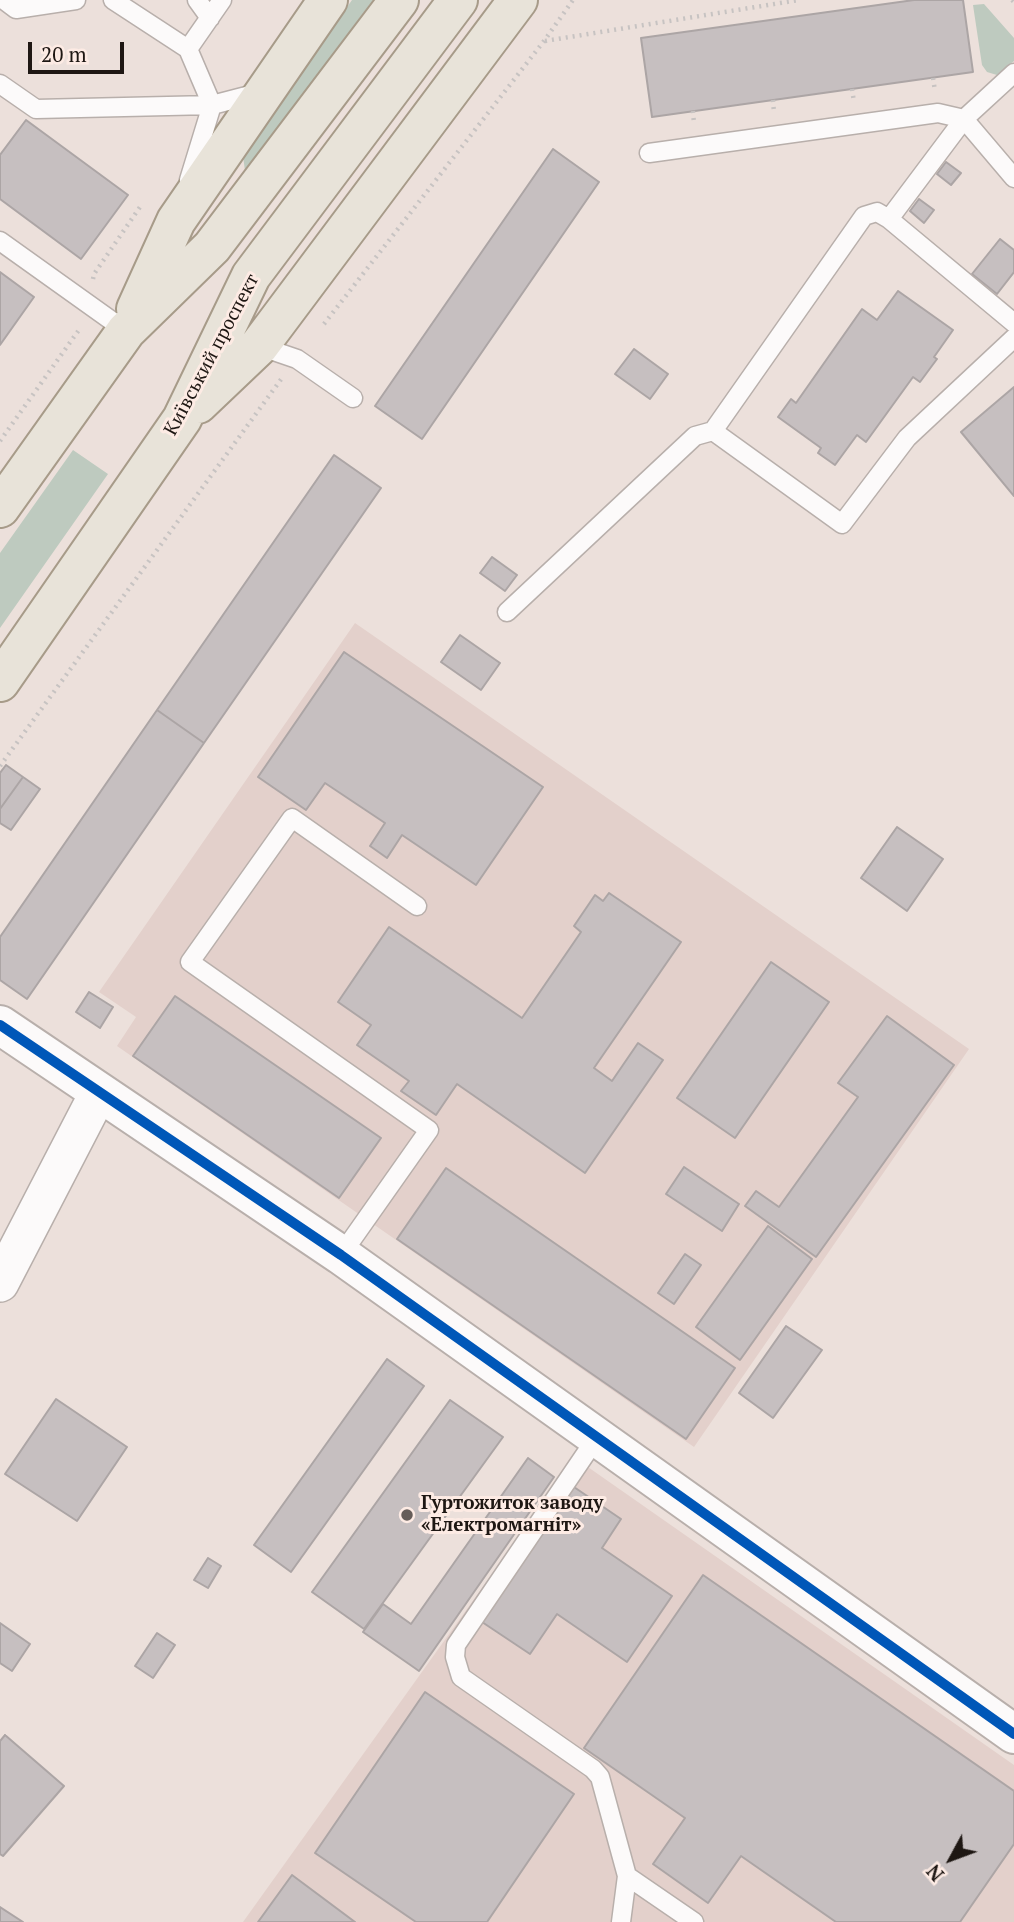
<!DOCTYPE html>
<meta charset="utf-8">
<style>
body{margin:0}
#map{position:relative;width:1014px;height:1922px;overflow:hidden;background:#ece0db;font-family:"PT Serif",serif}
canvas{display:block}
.north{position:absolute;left:916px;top:1824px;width:70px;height:70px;-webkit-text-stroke:5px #fdebe4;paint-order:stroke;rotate:229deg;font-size:19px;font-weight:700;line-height:28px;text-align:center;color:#1e1713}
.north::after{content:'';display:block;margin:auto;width:24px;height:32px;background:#1e1713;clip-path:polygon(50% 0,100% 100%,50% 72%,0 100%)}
.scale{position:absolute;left:28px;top:42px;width:96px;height:32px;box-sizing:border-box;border:4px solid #1e1713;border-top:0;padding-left:9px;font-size:21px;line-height:24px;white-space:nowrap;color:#1e1713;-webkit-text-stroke:5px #fdebe4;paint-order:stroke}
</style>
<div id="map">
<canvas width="1014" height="1922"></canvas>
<div class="north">N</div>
<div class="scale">20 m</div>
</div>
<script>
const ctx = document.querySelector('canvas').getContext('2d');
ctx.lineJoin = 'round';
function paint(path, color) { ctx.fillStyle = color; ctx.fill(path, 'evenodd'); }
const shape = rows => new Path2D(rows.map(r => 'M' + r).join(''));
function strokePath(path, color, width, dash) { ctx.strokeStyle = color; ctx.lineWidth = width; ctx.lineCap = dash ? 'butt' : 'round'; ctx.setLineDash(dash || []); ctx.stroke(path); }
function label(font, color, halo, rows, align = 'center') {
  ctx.font = font + ' "PT Serif",serif'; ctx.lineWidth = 6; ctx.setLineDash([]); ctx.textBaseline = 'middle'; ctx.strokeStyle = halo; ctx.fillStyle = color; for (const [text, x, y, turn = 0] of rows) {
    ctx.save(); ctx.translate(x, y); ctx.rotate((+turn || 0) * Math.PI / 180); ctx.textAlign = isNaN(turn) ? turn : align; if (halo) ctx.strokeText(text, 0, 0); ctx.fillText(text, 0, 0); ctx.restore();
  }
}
const industrial = shape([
 [355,623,969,1049,694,1447,117,1046,136,1017,99,992],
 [575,1458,1014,1765,1014,1922,243,1922]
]);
const green = shape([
 [352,0,373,0,245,171,243,156],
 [984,4,1014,38,1014,61,997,75,987,72,982,65,973,5],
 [73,450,108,474,0,628,0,553]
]);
const building = shape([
 [914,0,963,0,973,72,652,117,641,38,914,0],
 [26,120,128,195,81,259,0,199,0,155,26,120],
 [553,149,599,182,422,439,375,406,553,149],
 [946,162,961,173,951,185,937,174,946,162],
 [919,199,934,210,924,223,910,211,919,199],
 [1000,239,1014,250,1014,272,997,294,972,274,1000,239],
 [0,272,34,297,0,345,0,272],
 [898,291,953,330,934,357,937,359,920,382,913,377,866,442,857,435,835,465,818,453,821,448,778,417,791,399,796,403,862,309,877,320,898,291],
 [634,349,668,374,650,399,615,374,634,349],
 [1014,387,1014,496,961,432,1014,387],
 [334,455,381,488,204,743,157,710,334,455],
 [492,557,517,575,505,591,480,573,492,557],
 [460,635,500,663,481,690,441,662,460,635],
 [344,652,543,787,476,885,402,835,387,858,370,846,385,823,325,783,306,810,258,777,344,652],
 [157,710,204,743,27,999,0,980,0,937,157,710],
 [6,765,23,777,0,809,0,773,6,765],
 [23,777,40,789,11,830,0,823,0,809,23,777],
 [897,827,943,859,907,911,861,878,897,827],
 [609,893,681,942,594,1068,612,1081,638,1043,663,1060,585,1173,457,1084,436,1115,401,1091,409,1081,357,1045,371,1025,338,1002,389,927,522,1018,581,932,574,926,595,895,603,901,609,893],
 [771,962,829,1002,735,1138,677,1098,771,962],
 [89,992,113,1007,100,1028,76,1012,89,992],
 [175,996,381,1138,339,1198,133,1056,175,996],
 [887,1016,954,1065,816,1257,745,1206,756,1191,779,1207,858,1097,838,1083,887,1016],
 [684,1167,739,1204,722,1231,666,1194,684,1167],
 [446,1168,735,1368,686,1439,397,1239,446,1168],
 [768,1226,812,1259,740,1360,696,1327,768,1226],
 [685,1254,701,1265,674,1304,658,1293,685,1254],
 [786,1326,822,1350,773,1418,739,1393,786,1326],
 [387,1359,424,1386,291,1572,254,1545,387,1359],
 [56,1399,127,1447,77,1521,5,1474,56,1399],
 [450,1400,503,1437,364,1629,312,1592,450,1400],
 [528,1458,554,1477,419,1671,363,1632,383,1604,411,1624,528,1458],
 [571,1485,621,1519,602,1548,672,1596,627,1662,557,1614,530,1654,479,1620,571,1485],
 [208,1558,221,1566,208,1588,194,1580,208,1558],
 [703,1575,1014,1791,1014,1844,960,1922,836,1922,741,1856,708,1903,653,1864,685,1818,584,1748,703,1575],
 [0,1623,30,1644,12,1671,0,1663,0,1623],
 [157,1633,175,1645,153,1678,135,1666,157,1633],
 [425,1692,574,1794,487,1922,416,1922,315,1853,425,1692],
 [5,1735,64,1786,3,1856,0,1854,0,1741,5,1735],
 [292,1875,355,1922,258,1922,292,1875],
 [0,1907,23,1922,0,1922,0,1907]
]);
const path = shape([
 [1012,0,1014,2],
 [545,41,799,0],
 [933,78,935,91],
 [852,89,854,102],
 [773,100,774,113],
 [693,111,694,124],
 [93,279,94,274,140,207],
 [324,324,544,41,573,0],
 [0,441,81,327],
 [0,766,282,378]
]);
const service = shape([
 [4,0,16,9,76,0],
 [113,0,188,49],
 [197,0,210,18],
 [0,84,36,109,212,105,258,93],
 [649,153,938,113,964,119,1014,178],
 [189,180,212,105,188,49,222,0],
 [889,219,964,119,1014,73],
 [0,241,126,331],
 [1014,323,889,219,877,212,864,216,713,431,842,524,907,438,1014,338],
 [259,346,297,359,353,398],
 [507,612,695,436,713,431],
 [341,1255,429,1130,190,962,292,818,417,906],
 [597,1437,456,1645,455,1657,461,1677,593,1769,600,1777,627,1876,621,1922],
 [627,1876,694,1922]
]);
const minor = shape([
 [0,1283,99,1092]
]);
const tertiary = shape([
 [0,1025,341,1255,1014,1734]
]);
const primary = shape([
 [136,309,176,221,328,0],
 [198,404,259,346,518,0],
 [0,508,126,331,212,247,399,0],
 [0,682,182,419,251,276,458,0]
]);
const cycleway = shape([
 [0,1025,341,1255,1014,1734]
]);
const markers = [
 [407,1515,7,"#665d59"]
];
const streetNames = [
 ["Київський проспект",212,355,-62]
];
const poiNames = [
 ["Гуртожиток заводу",421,1504],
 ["«Електромагніт»",421,1526]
];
paint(industrial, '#e3d0cb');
paint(green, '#becabf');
paint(building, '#c6bfc0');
strokePath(building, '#aca5a5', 2);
strokePath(service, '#b8afab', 21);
strokePath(minor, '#b8afab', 40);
strokePath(tertiary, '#b8afab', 42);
strokePath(primary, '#a79b89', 42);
strokePath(path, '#c7c3c2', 4.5, [2, 5]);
strokePath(service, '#fcfafa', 18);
strokePath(minor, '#fcfafa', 37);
strokePath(tertiary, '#fcfafa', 38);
strokePath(primary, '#e8e3d9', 38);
strokePath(cycleway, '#0057b8', 10);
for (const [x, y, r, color] of markers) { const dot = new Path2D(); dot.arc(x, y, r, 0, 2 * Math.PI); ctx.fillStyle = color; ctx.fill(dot); strokePath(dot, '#fdebe4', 2.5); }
label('19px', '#1e1713', '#fdebe4', streetNames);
label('bold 19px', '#1e1713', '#fdebe4', poiNames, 'left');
</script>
